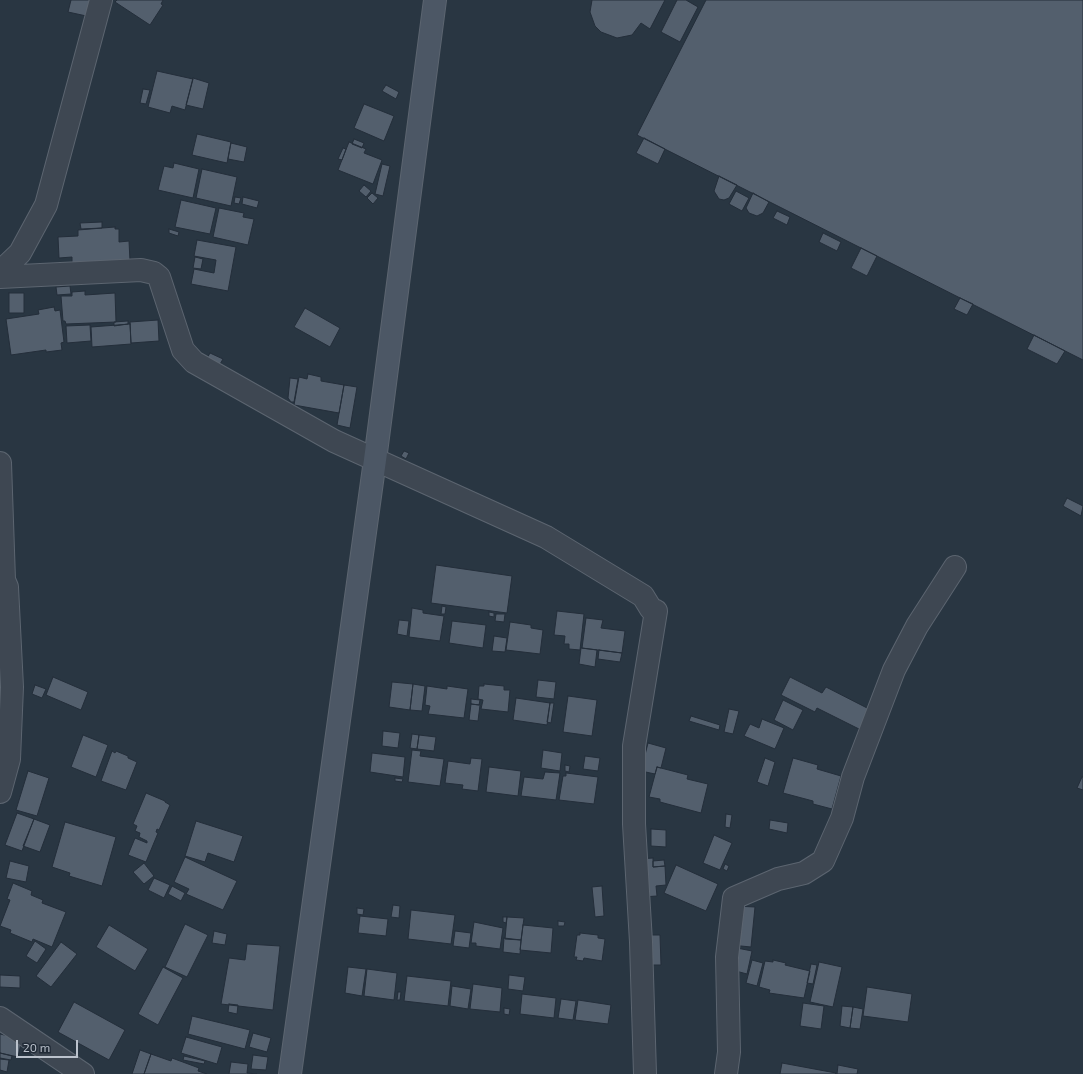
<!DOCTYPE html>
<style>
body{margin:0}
#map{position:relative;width:1083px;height:1074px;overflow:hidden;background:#293642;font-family:"Exo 2",sans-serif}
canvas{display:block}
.scale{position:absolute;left:16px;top:1040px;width:62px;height:18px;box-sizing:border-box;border:2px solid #bbc2cc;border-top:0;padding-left:5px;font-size:12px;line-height:14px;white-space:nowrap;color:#bbc2cc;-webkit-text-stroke:3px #222c38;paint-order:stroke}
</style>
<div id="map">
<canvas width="1083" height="1074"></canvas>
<div class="scale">20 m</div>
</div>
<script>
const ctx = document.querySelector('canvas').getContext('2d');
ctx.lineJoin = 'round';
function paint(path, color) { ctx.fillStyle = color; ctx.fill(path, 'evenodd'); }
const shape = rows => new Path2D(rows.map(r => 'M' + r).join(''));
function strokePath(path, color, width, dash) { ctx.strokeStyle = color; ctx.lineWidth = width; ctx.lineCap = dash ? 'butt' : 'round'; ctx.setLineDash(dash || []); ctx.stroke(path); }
const building = shape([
 [71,0,95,0,91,17,68,12,71,0],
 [117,0,163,0,161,4,163,5,150,25,115,2,117,0],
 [592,0,665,0,650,29,641,23,632,35,617,38,601,32,595,26,590,12,592,0],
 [677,0,686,0,698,7,680,42,661,32,677,0],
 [706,0,1083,0,1083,360,637,135,706,0],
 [157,71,193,79,185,110,172,106,170,113,148,107,157,71],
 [193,78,209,83,203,109,186,105,193,78],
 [386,85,399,92,396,99,382,91,386,85],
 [143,89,150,90,146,104,140,103,143,89],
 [364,104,394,116,384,141,354,128,364,104],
 [197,134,231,142,227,163,192,155,197,134],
 [644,138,665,149,658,164,636,153,644,138],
 [354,139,364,143,362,148,352,144,354,139],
 [349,142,366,149,364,153,382,160,373,184,338,170,349,142],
 [231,143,247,147,244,162,228,159,231,143],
 [343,148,346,149,342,160,338,159,343,148],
 [174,163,199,169,193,198,158,190,164,166,173,168,174,163],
 [382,164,390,166,383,196,375,194,382,164],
 [202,169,237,177,231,206,196,198,202,169],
 [719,176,737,185,729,198,724,200,719,199,714,191,719,176],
 [364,185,371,191,366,197,359,191,364,185],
 [736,191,749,198,742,211,729,204,736,191],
 [372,193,378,198,373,204,367,198,372,193],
 [753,193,769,202,763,213,757,216,749,213,746,208,753,193],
 [235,197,241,198,239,204,234,203,235,197],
 [243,197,259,201,257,208,242,204,243,197],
 [181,200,216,208,210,234,175,227,181,200],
 [219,208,244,213,243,217,254,219,248,245,213,237,219,208],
 [777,211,790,217,787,225,773,218,777,211],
 [102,222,102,228,81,229,80,223,102,222],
 [115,227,115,229,119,229,119,242,129,241,130,261,72,264,72,257,59,258,58,237,78,236,78,230,115,227],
 [169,229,179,232,178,236,169,233,169,229],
 [823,233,841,242,837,251,819,242,823,233],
 [197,240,236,247,228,291,191,284,194,269,214,273,216,260,194,256,197,240],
 [861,248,877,256,867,276,851,268,861,248],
 [195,257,203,259,201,269,193,268,195,257],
 [70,286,71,294,57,295,56,287,70,286],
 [85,291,85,295,115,293,116,322,66,324,65,321,63,321,61,296,72,296,72,292,85,291],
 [9,293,24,293,24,313,9,313,9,293],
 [960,298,973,304,967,315,954,309,960,298],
 [54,307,55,311,60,310,64,342,61,343,62,350,46,352,46,350,11,355,6,319,39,314,38,310,54,307],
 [305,308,340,328,330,347,294,327,305,308],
 [158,320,159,341,131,343,130,322,158,320],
 [128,321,128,324,114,326,114,322,128,321],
 [130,324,131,344,92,347,91,327,130,324],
 [90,325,91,341,67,343,66,326,90,325],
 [1034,335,1065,351,1057,364,1027,349,1034,335],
 [210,353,223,359,219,366,206,360,210,353],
 [308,374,321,377,321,381,344,385,339,413,294,405,299,377,307,379,308,374],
 [290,378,298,379,294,402,291,402,288,398,290,378],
 [344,385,357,387,350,428,337,425,344,385],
 [404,451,409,453,406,459,401,456,404,451],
 [1067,498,1083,506,1081,516,1063,506,1067,498],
 [436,565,512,576,507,613,431,603,436,565],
 [442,606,446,607,445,614,441,614,442,606],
 [412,608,423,610,423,613,444,616,440,641,409,637,412,608],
 [557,611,584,614,580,650,569,649,569,644,564,644,565,636,554,635,557,611],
 [489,612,494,613,494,617,489,616,489,612],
 [496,614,505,614,504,622,495,621,496,614],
 [586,618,603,620,601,628,625,631,622,653,582,648,586,618],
 [399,620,409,621,407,636,397,634,399,620],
 [452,621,486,625,483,648,449,643,452,621],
 [510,622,531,625,531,628,543,630,540,654,506,650,510,622],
 [494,636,507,638,505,652,492,651,494,636],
 [581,648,597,650,595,667,579,664,581,648],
 [599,650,622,653,620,662,598,659,599,650],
 [53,677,88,692,81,710,46,695,53,677],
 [790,677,822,693,826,687,871,710,861,730,817,708,815,712,781,695,790,677],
 [538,680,556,682,554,699,536,697,538,680],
 [392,682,413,684,410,710,389,707,392,682],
 [413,684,425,686,422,711,410,710,413,684],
 [484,684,504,686,504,690,510,690,508,712,481,709,483,700,478,699,479,686,484,686,484,684],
 [35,685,46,689,42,698,32,694,35,685],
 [427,686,447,689,447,686,468,689,464,718,428,714,430,706,425,705,427,686],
 [568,696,597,700,592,736,563,732,568,696],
 [516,698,550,703,547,725,513,720,516,698],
 [471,699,480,700,479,705,471,704,471,699],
 [783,700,803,710,793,730,774,720,783,700],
 [550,703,554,703,551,723,547,722,550,703],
 [471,704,480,705,478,721,469,720,471,704],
 [729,709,739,711,733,734,724,732,729,709],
 [691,716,720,725,719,730,689,721,691,716],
 [762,719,784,728,775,749,744,736,750,724,759,728,762,719],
 [383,731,400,733,398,748,382,746,383,731],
 [412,734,419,735,417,749,410,748,412,734],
 [83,735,108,745,96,777,71,767,83,735],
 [419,735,436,737,434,751,417,749,419,735],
 [648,743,666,748,661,768,657,767,655,774,641,771,648,743],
 [412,750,421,751,420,756,444,759,440,786,408,782,412,750],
 [543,750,562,753,560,771,541,768,543,750],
 [112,751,115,753,116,751,128,756,128,758,137,762,126,790,101,781,112,751],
 [372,753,405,757,403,777,370,772,372,753],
 [585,756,600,758,598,771,583,769,585,756],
 [471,758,482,759,478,791,462,789,463,785,445,783,448,761,470,764,471,758],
 [765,758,775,762,768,786,757,782,765,758],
 [793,758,818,765,817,769,841,776,832,809,813,804,813,801,783,793,793,758],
 [565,765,570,766,569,772,565,771,565,765],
 [489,767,521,771,518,796,486,792,489,767],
 [657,767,688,775,687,779,708,784,701,813,660,802,660,799,649,797,657,767],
 [28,771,49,778,37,816,16,810,28,771],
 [545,772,560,773,556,800,521,796,524,777,543,779,545,772],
 [566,773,598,777,594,804,559,800,563,776,566,776,566,773],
 [1082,777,1083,777,1083,790,1077,788,1082,777],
 [395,778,403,779,402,782,395,781,395,778],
 [146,793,165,801,165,802,170,805,159,830,157,829,156,832,158,833,146,862,128,855,135,838,147,843,147,841,139,837,140,833,135,831,137,826,133,824,146,793],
 [17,813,34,819,22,851,5,845,17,813],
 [726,814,732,815,730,828,725,827,726,814],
 [34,819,50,825,40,852,23,846,34,819],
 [770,820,788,823,787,833,769,829,770,820],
 [196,821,243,836,234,862,208,853,205,862,185,856,196,821],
 [65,822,116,837,102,886,69,876,70,873,52,867,65,822],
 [651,829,666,830,666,847,651,846,651,829],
 [714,835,732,843,720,870,703,863,714,835],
 [185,857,237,881,223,910,186,894,189,889,174,882,185,857],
 [653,858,653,867,665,866,666,885,656,886,657,896,642,897,639,859,653,858],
 [664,860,665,866,653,867,653,861,664,860],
 [10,861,29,866,26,882,6,878,10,861],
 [144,863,154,876,144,884,133,872,144,863],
 [725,864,729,866,727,871,723,869,725,864],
 [676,865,718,884,706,911,664,893,676,865],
 [154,878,170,885,164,898,148,890,154,878],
 [13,883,32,891,31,895,43,900,42,903,66,912,52,947,33,939,32,942,10,933,11,930,0,926,10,900,7,899,13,883],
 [172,886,185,893,181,901,168,894,172,886],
 [602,886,604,916,595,917,592,887,602,886],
 [393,905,400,906,399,918,391,917,393,905],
 [735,906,755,907,751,947,731,945,735,906],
 [357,908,364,909,363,915,357,914,357,908],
 [411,910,455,915,451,944,408,939,411,910],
 [360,916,388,919,386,936,358,933,360,916],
 [503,917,507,917,506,923,503,922,503,917],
 [507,917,524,918,521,940,505,939,507,917],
 [558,921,565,922,564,926,558,926,558,921],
 [474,922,503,928,500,949,476,946,476,943,471,943,474,922],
 [185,924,208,935,187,977,165,967,185,924],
 [109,925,148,949,135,971,96,947,109,925],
 [523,925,553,928,551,953,520,950,523,925],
 [214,931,227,934,225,945,212,943,214,931],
 [455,931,471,933,469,948,453,946,455,931],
 [580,933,598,935,598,938,605,939,602,961,584,958,583,961,576,960,577,957,574,957,577,935,580,935,580,933],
 [649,935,660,935,661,965,650,965,649,935],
 [504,938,521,940,520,954,503,952,504,938],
 [35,941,46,949,37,963,26,956,35,941],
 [61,942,77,954,51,987,36,976,61,942],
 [247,944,280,946,273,1010,221,1004,229,958,245,960,247,944],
 [737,948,752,951,747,974,732,970,737,948],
 [752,960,763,963,757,986,746,983,752,960],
 [773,960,786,963,785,965,810,971,804,998,769,993,770,990,759,987,765,961,773,962,773,960],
 [819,962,842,967,833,1007,810,1002,819,962],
 [811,964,817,965,813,984,807,983,811,964],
 [163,967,183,978,158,1025,138,1014,163,967],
 [348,967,366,969,362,996,345,993,348,967],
 [367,969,397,973,394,1000,364,996,367,969],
 [0,975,20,976,20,988,0,987,0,975],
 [509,975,525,977,523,991,508,989,509,975],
 [407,976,451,981,448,1006,404,1001,407,976],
 [473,984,502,988,500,1012,470,1009,473,984],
 [452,986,471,989,468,1009,450,1006,452,986],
 [867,987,912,994,908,1022,863,1016,867,987],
 [398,992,401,992,400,1000,397,1000,398,992],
 [522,994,556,998,554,1018,520,1014,522,994],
 [561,999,576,1001,573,1020,558,1018,561,999],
 [578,1000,611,1005,608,1024,575,1020,578,1000],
 [74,1002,125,1030,109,1060,58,1032,74,1002],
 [803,1003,824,1006,821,1029,800,1026,803,1003],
 [229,1004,238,1005,237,1014,228,1012,229,1004],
 [842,1006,853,1007,850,1028,840,1026,842,1006],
 [853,1007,863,1009,860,1029,850,1028,853,1007],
 [504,1008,510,1009,509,1015,504,1014,504,1008],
 [192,1016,250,1030,245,1049,188,1034,192,1016],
 [253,1033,271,1038,267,1052,249,1047,253,1033],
 [0,1034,22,1039,18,1057,0,1053,0,1034],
 [186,1037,222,1047,217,1064,181,1053,186,1037],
 [140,1050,151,1054,144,1074,132,1074,140,1050],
 [0,1053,12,1056,11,1060,0,1058,0,1053],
 [151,1054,171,1061,172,1058,199,1068,198,1071,207,1074,144,1074,151,1054],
 [253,1055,268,1057,266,1070,251,1069,253,1055],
 [184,1056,205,1061,204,1064,183,1060,184,1056],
 [0,1059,9,1060,7,1072,0,1070,0,1059],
 [231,1062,248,1064,247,1073,257,1074,229,1074,231,1062],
 [782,1063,836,1073,835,1074,780,1074,782,1063],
 [838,1065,858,1069,857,1074,837,1074,838,1065]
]);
const street = shape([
 [0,272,20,253,46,205,101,0],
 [0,277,141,270,154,273,159,277,183,350,194,362,334,441,546,537,643,596,651,609,656,611,634,746,634,824,641,942,645,1074],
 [0,463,4,580,7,587,12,687,9,759,0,792],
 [0,1018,83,1074],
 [726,1074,729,1052,727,957,734,898,778,879,804,873,823,861,842,818,853,777,894,670,917,626,955,567]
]);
const secondary = shape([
 [290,1074,375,460,435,0]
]);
paint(building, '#535f6d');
strokePath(building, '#242e3a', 1);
strokePath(street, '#5c6570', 24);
strokePath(secondary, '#5c6570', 24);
strokePath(street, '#3e4752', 22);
strokePath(secondary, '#4c5765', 22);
</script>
